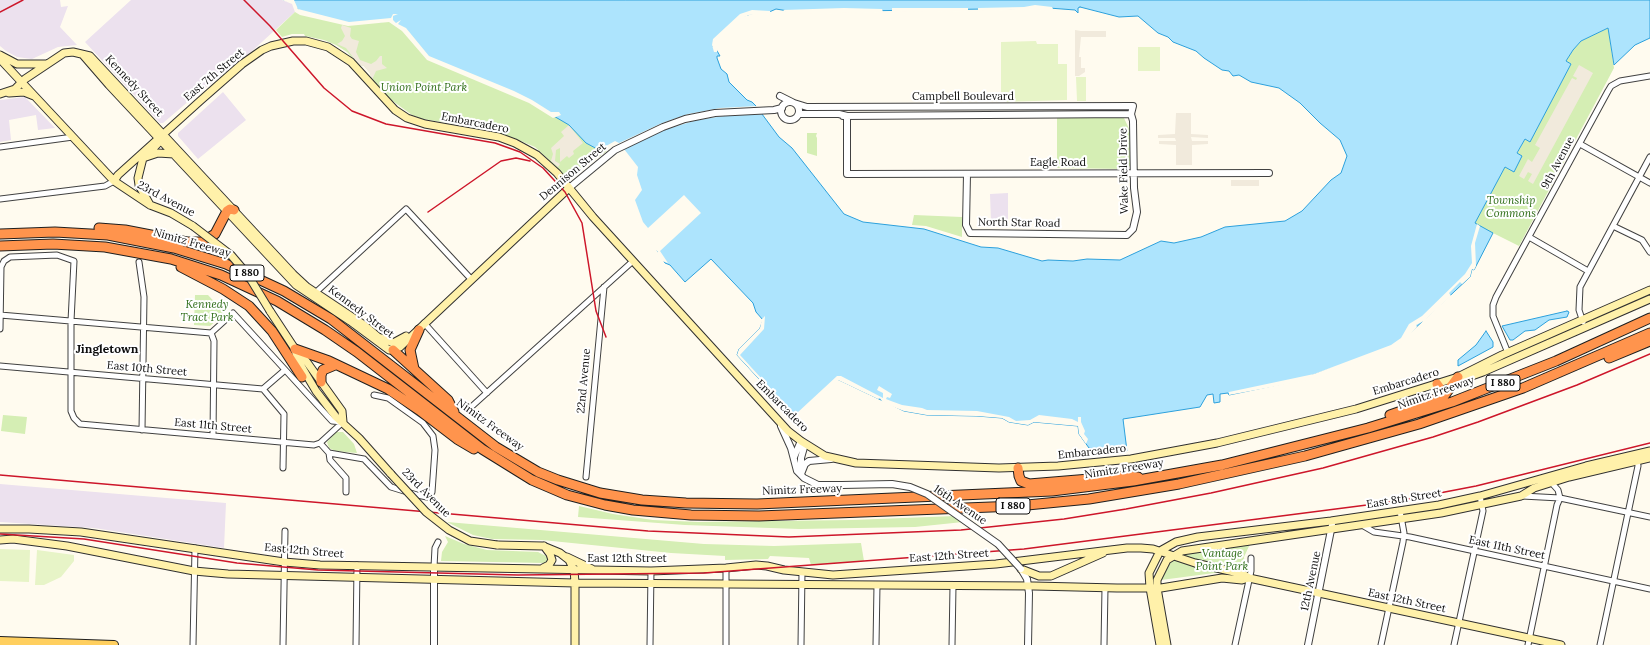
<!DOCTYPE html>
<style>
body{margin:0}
canvas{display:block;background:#fffbef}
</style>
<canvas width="1650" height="645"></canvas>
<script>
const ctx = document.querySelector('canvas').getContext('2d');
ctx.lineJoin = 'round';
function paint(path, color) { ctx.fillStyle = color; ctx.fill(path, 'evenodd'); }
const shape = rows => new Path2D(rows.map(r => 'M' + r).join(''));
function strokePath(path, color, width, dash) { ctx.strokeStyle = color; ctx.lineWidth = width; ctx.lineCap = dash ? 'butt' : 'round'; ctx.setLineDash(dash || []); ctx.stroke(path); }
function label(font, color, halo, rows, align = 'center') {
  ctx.font = font + ' Lora,serif'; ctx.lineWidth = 4; ctx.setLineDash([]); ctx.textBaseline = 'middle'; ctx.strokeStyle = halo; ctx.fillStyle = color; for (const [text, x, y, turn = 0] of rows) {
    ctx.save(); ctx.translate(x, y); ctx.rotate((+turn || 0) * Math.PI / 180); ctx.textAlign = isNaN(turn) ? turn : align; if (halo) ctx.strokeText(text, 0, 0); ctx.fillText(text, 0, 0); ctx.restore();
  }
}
const industrial = shape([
 [0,0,60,0,61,7,68,6,60,27,77,45,58,47,32,59,17,57,6,51,0,46],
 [131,0,284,0,292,2,296,11,252,51,190,100,163,123,160,123,85,42],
 [223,92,246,120,198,159,178,136,178,133],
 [25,97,55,128,38,130,36,115,9,120,11,140,0,142,0,100],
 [1008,193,1008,222,991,222,990,194],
 [0,484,226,503,224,548,94,528,0,522]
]);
const green = shape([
 [296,11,390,21,560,110,607,151,572,176,565,177,549,160,535,147,516,139,488,129,422,119,412,115,390,99,372,80,370,73,364,66,359,65,347,52,336,45,324,40,305,36,304,34,292,34,282,37,276,30],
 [1608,28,1614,68,1519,246,1493,233,1475,268,1474,223,1505,167,1514,171,1517,154,1525,139,1530,141,1571,64,1566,61,1573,50,1581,41],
 [1057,118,1124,118,1131,133,1130,166,1126,169,1057,168],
 [807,133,817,133,816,136,817,138,817,156,807,153],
 [914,215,962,217,962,237,926,226,912,225],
 [195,295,208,295,225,313,210,326,194,325],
 [3,415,27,417,25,434,1,431],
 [336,432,343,432,354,444,357,453,335,451,329,448,327,442],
 [579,506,613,514,653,520,698,522,852,520,955,516,963,522,915,527,799,529,685,525,578,517],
 [447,522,704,544,774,546,861,543,864,561,811,565,809,558,770,556,768,559,725,560,725,556,671,553,542,540,492,539,473,535],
 [445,536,464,544,487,550,538,552,548,557,549,559,545,563,441,561,442,552,448,542],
 [1250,544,1244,557,1245,569,1161,580,1171,562,1184,554]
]);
const pitch = shape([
 [1036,41,1037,44,1058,44,1058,64,1067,64,1067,100,1001,102,1001,42],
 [1138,47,1160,47,1160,71,1138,71],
 [1076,77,1086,77,1086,101,1077,101],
 [0,549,30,550,29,582,0,581],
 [37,550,74,555,74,561,61,577,44,585,35,585]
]);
const plaza = shape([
 [342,25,351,28,350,36,352,39,359,41,356,52,360,60,371,64,376,61,380,56,382,56,382,64,387,68,376,71,372,80,370,73,364,66,359,65,346,48,337,44,342,41,345,36,341,28],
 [1075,30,1081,31,1106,31,1106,37,1081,37,1079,57,1081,57,1081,68,1085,68,1085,72,1079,76,1075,76],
 [1579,65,1593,73,1533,184,1528,181,1532,174,1528,172,1524,179,1519,176,1528,159,1532,162,1540,148,1535,145,1572,78,1576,80,1577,78,1573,76],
 [1176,113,1191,113,1191,134,1208,135,1208,138,1191,137,1192,141,1208,141,1208,144,1192,145,1192,165,1176,165,1176,145,1159,144,1159,141,1176,141,1175,138,1158,138,1158,135,1175,134],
 [569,125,583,143,573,151,574,154,569,158,567,156,560,162,560,148,556,150,555,161,560,164,558,167,551,161,553,154,551,148,564,136,561,132],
 [1231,180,1259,180,1259,186,1231,186]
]);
const water = shape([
 [284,0,1650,0,1650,38,1635,45,1614,65,1608,28,1581,41,1573,50,1566,61,1571,64,1530,142,1525,139,1517,153,1522,156,1514,172,1505,167,1475,223,1493,233,1474,270,1472,269,1470,277,1396,346,1296,381,1229,395,1228,393,1220,394,1220,402,1214,403,1213,394,1207,395,1200,407,1123,419,1127,451,1115,453,1089,448,1079,434,1078,426,1034,422,1028,425,1009,422,1002,418,977,416,927,415,904,411,837,379,796,415,793,416,737,355,739,349,760,328,763,320,756,312,753,303,711,259,685,282,670,265,665,263,640,223,632,200,639,191,634,166,620,150,610,146,599,150,586,143,569,125,530,102,428,59,403,30,390,21,348,24,302,14,292,2,284,0],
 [1080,7,1119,17,1138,16,1158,33,1168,37,1173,42,1196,51,1204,58,1222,70,1229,71,1233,76,1239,75,1251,82,1279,88,1300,103,1320,123,1340,140,1347,156,1341,173,1331,180,1302,211,1285,221,1225,227,1201,237,1174,243,1161,241,1120,260,1087,259,1073,261,1048,260,1042,261,998,248,981,247,924,229,863,222,844,214,792,148,779,137,756,106,752,102,747,100,729,82,727,74,721,69,717,58,717,56,720,56,716,49,713,47,714,41,737,18,758,12,767,13,776,9,794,12,1049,8,1075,10,1078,13,1078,8,1080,7],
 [1567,311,1569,312,1567,317,1549,320,1535,330,1525,331,1513,340,1510,340,1502,326,1567,311],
 [1486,331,1493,342,1493,347,1458,366,1458,360,1476,345,1486,331]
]);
const pier = shape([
 [282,0,294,0,298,9,349,22,391,18,393,14,398,14,393,16,393,20,396,23,401,20,398,24,406,28,429,56,514,91,532,100,551,112,559,112,561,115,553,118,529,103,427,60,402,31,389,22,348,26,300,15,295,12,292,4],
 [1035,5,1052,7,1053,9,1051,12,1034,9,978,11,978,8,1024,7],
 [844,8,882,9,883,12,793,14,787,13,783,10],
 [892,8,968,8,968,11,892,12],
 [752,10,770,11,771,14,749,15,738,20,716,42,715,46,718,49,717,52,714,52,712,45,713,39,740,14],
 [758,106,764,114,724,116,697,120,661,131,624,149,638,167,637,175,642,190,635,200,643,222,648,228,684,195,701,213,660,251,668,263,662,261,657,254,658,252,652,246,638,222,630,200,637,191,632,167,620,152,610,148,606,150,606,146,615,141,619,143,662,123,688,114,720,108],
 [1477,224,1480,226,1475,243,1476,266,1474,270,1472,269,1470,277,1462,284,1460,282,1449,293,1451,296,1424,321,1416,325,1417,327,1403,341,1404,343,1387,354,1372,357,1350,366,1340,367,1321,378,1229,395,1229,392,1314,374,1391,345,1401,338,1409,324,1422,316,1465,274,1472,263,1471,246],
 [765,316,764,329,740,355,794,414,797,413,837,376,841,376,883,398,883,393,877,390,879,386,892,394,890,398,887,397,886,399,891,401,902,405,922,408,927,410,977,411,1009,417,1016,421,1030,420,1039,415,1072,419,1078,422,1078,417,1081,417,1081,422,1085,431,1084,434,1088,439,1086,444,1079,434,1078,426,1034,422,1028,425,1009,422,1002,418,977,416,927,415,904,411,883,403,880,398,878,399,838,380,802,414,793,416,737,355,739,349,760,328,762,319]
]);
const minor = shape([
 [1580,144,1650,183],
 [0,147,73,137],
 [0,199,105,186,114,181],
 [1613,226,1642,240,1650,252],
 [1529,237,1588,271],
 [139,262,144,297,142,430],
 [314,294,406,209,471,279],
 [0,315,211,333,233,313,332,421,342,422],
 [1583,322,1579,310,1580,287,1650,157],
 [424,323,487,393],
 [0,329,1,267,4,261,10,257,57,255,74,261,71,321,71,411,74,418,80,424,314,445,320,443,343,422],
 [211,333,214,341,213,436],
 [1508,353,1493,316,1493,305,1496,297,1608,91,1611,86,1620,81,1650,76],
 [0,366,263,389,285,370],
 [263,389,284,414,283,468],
 [470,408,633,261],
 [320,443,329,453,330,460,346,478,346,492],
 [329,453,364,459,391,487,417,495,427,497,430,495,432,492,435,450,433,436,423,423,388,398,374,395],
 [586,477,604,287],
 [1522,496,1560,498,1650,517],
 [1362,525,1374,532,1410,537,1650,589],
 [434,567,435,548,438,542],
 [193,645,195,548],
 [283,645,285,531],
 [356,645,357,565],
 [650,645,651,571],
 [726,645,726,568],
 [801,645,802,572],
 [876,645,877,585],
 [952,645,953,586],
 [1104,645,1105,588],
 [1235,645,1251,571,1251,558],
 [1381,645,1403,542,1404,533,1400,511],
 [1454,645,1483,511,1480,496],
 [1528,645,1557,505,1560,498,1558,490,1550,481],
 [1600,645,1638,466,1637,459]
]);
const tertiary = shape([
 [780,96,792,102],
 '781 111a9 9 0 1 1 18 0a9 9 0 1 1-18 0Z',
 [794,103,807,107,1133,106,1131,114,1133,121,1134,188,1137,212,1133,229,1127,235,970,233,966,225,967,174],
 [799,114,839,114,847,116,847,174,1269,173],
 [843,116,1131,114],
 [569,188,615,150,663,127,685,119,715,113,774,110,782,108],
 [781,426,791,448,797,471,804,478,818,485,842,485],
 [794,457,801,441],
 [801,472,801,458,805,444],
 [801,474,805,464,809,461,831,459],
 [434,567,434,645],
 [1021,569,1027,579,1029,593,1028,645],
 [1308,645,1332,525]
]);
const secondary = shape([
 [0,55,17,64,46,64],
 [83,55,109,85,296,285,350,321,389,350,400,347,569,188],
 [0,59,114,181,150,205,171,213,193,226],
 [9,93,24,92,34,96],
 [0,94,15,89,25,79,64,53,73,52,90,56,293,274,307,287,364,325,385,343],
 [147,155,163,138],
 [114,181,118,175,200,101,242,64,262,50,271,46,293,41,306,41,328,47,351,62,395,110,407,118,425,124,499,137,515,143,537,155,557,173,593,217,788,431,801,441,825,456,856,463,999,468,1058,466,1131,459,1217,443,1356,409,1458,377,1502,355,1650,290],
 [150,205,139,185,138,178,143,158,158,153,174,154],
 [270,311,295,349,304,358,342,411,343,422],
 [381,338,393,343,406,336],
 [295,349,297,359,316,391,336,417,359,438,391,474],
 [1460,377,1469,377,1483,372,1650,299],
 [0,529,29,529,81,532,284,562,320,565,651,571,726,568,756,565,767,566,784,570,833,575,996,564,1127,548,1141,548,1153,549,1195,563,1243,574,1249,578,1561,645],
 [0,540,13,539,67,546,194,571,228,574,575,583,1034,586,1117,588,1161,588,1222,578,1242,580,1249,578],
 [497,545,543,546,560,553,569,560,574,570,575,583,575,645],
 [567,557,592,569],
 [543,568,549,565,552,560,550,554,544,546],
 [1021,569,1039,576,1051,576,1103,553],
 [1160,645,1150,588,1149,573,1160,551,1176,542,1198,537,1331,521,1439,505,1480,496,1586,466,1650,451],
 [1167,645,1157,588,1157,580,1167,560,1182,551,1441,513,1521,496,1534,488,1569,477,1650,458]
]);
const primary = shape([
 [0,641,114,645]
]);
const motorway = shape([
 [99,228,125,230,187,242,202,242,215,234,227,211,230,209,234,210],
 [0,234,55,232,108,235,174,248,226,264,284,291,331,319,496,447,538,472,558,480,600,493,642,500,686,503,757,504,1052,491,1133,481,1222,465,1368,428,1452,402,1556,361,1650,318],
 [0,246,53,244,105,247,171,259,221,275,277,301,325,330,357,352,482,449,532,480,567,495,605,505,633,510,691,515,759,516,1017,506,1089,499,1179,484,1305,456,1419,424,1523,388,1650,333],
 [181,267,223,289,249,306,272,331,302,377],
 [295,349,329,361,388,389,419,410,457,439,474,449],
 [393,350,448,400,454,412],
 [1609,358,1650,341],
 [414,369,410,350,419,330],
 [321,382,321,375,323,370,335,365],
 [1437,384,1442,391,1438,399],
 [1390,415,1444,396,1458,377],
 [1018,468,1019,476,1021,481,1029,484,1126,476,1138,477]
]);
const rail = shape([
 [244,0,270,26,324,88,352,111,386,124,495,143,520,152,543,168,565,192,582,223,596,311,606,337],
 [0,12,23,0],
 [428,212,501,161,516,158,530,161],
 [0,475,648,531,789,537,961,530,1064,519,1126,509,1211,493,1323,468,1433,437,1478,422,1577,385,1650,354],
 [0,534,84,539,237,563,318,570,518,575,704,573,1024,549,1398,501,1476,486,1650,443]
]);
const tertiaryBridge = shape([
 [842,485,892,484,910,487,927,494,998,544,1021,569]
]);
const secondaryBridge = shape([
 [193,226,231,255,248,275,270,311],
 [391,474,426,512,449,530,470,541,497,545]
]);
const shields = [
 [247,273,34],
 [1503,383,34],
 [1013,506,34]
];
const shieldNames = [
 ["I 880",247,273],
 ["I 880",1503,383],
 ["I 880",1013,506]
];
const streetNames = [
 ["East 7th Street",214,75,-40],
 ["Kennedy Street",134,86,47],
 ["Campbell Boulevard",963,97],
 ["Embarcadero",475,123,11],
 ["Eagle Road",1058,163],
 ["9th Avenue",1558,163,-62],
 ["Wake Field Drive",1124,171,-91],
 ["Dennison Street",573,172,-40],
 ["23rd Avenue",166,199,28],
 ["North Star Road",1019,223,1],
 ["Nimitz Freeway",192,243,16],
 ["Kennedy Street",361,312,37],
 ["East 10th Street",147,369,5],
 ["22nd Avenue",584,381,-85],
 ["Embarcadero",1406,382,-17],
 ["Nimitz Freeway",1436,393,-19],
 ["Embarcadero",782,406,45],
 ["Nimitz Freeway",490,425,36],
 ["East 11th Street",213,426,5],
 ["Embarcadero",1092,452,-6],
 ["Nimitz Freeway",1124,469,-9],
 ["Nimitz Freeway",802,490,-2],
 ["23rd Avenue",426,493,45],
 ["East 8th Street",1404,499,-9],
 ["16th Avenue",960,505,34],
 ["East 11th Street",1507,548,12],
 ["East 12th Street",304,551,5],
 ["East 12th Street",949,556,-4],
 ["East 12th Street",627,559],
 ["12th Avenue",1311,581,-78],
 ["East 12th Street",1407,601,12]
];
const parkNames = [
 ["Union Point Park",424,88],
 ["Township",1511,201],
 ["Commons",1511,214],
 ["Kennedy",207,305],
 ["Tract Park",207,318],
 ["Vantage",1222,554],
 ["Point Park",1222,567]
];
const neighbourhoodNames = [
 ["Jingletown",107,350]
];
paint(industrial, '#ece1ee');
paint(green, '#d5eeb4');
paint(pitch, '#e7f4c7');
paint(plaza, '#f1eadc');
paint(water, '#ade4fd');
strokePath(water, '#2ca0dc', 1);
paint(pier, '#fffbef');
strokePath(minor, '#414141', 7);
strokePath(tertiary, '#414141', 8);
strokePath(secondary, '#303030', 9);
strokePath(primary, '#1f1f1f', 10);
strokePath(motorway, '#1f1f1f', 11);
strokePath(minor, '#fff', 5);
strokePath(tertiary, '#fff', 6);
strokePath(secondary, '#fff1aa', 7);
strokePath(primary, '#ffcf5f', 8);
strokePath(motorway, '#ff944d', 9);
strokePath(rail, '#cd162a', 1.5);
strokePath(tertiaryBridge, '#414141', 8, []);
strokePath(secondaryBridge, '#303030', 9, []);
strokePath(tertiaryBridge, '#fff', 6);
strokePath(secondaryBridge, '#fff1aa', 7);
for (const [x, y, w] of shields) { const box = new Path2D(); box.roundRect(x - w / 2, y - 8, w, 16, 3); ctx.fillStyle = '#fff'; ctx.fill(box); strokePath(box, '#0e0e0e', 1); }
label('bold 10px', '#0e0e0e', null, shieldNames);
label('11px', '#0e0e0e', '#fff', streetNames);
label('italic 11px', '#2e6d17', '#fff', parkNames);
label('bold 12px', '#0e0e0e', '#fff', neighbourhoodNames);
</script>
